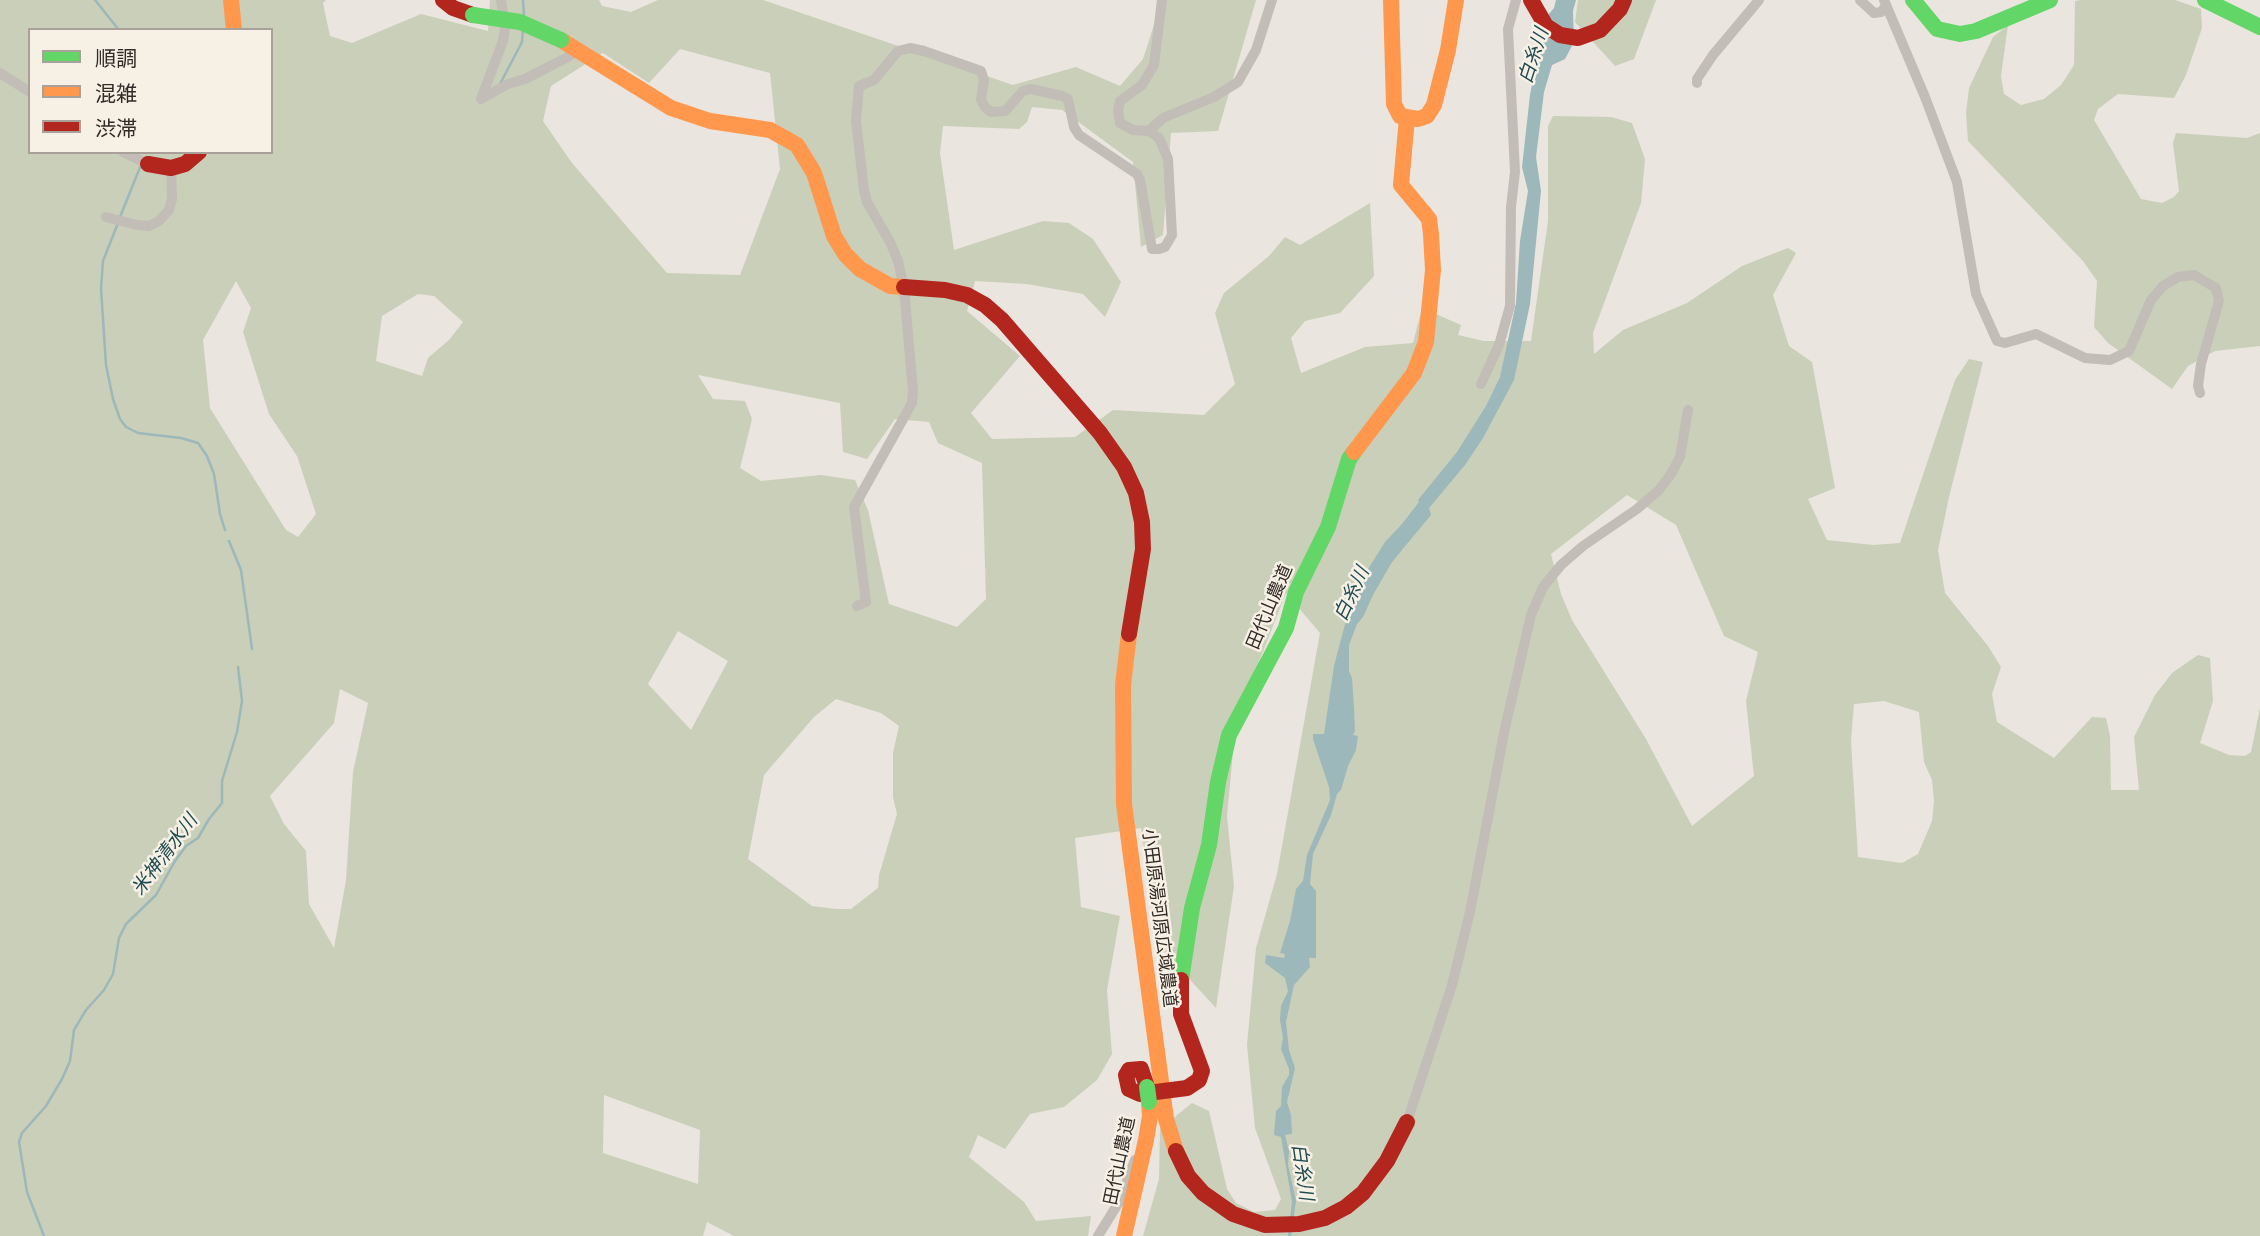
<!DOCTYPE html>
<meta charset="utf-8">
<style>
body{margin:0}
#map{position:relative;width:2260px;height:1236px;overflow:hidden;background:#eae5de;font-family:"IBM Plex Sans","Noto Sans JP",sans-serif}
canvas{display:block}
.legend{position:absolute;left:28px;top:28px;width:245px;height:126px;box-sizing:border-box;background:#f7f0e5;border:2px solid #a9a199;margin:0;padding:9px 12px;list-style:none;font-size:21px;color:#332b27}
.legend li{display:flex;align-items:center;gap:14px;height:35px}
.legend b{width:35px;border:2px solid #a9a199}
</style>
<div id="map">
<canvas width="2260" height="1236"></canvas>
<ul class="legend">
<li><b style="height:9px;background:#63d668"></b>順調</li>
<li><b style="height:9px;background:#ff974d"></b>混雑</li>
<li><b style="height:9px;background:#b3261e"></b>渋滞</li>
</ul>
</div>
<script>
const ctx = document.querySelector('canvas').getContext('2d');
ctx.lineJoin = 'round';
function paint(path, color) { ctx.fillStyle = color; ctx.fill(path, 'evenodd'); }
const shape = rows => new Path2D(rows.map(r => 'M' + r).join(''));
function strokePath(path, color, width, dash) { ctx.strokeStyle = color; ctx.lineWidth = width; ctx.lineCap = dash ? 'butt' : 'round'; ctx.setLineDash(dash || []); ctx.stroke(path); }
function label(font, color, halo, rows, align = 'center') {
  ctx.font = font + ' "IBM Plex Sans","Noto Sans JP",sans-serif'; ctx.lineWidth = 5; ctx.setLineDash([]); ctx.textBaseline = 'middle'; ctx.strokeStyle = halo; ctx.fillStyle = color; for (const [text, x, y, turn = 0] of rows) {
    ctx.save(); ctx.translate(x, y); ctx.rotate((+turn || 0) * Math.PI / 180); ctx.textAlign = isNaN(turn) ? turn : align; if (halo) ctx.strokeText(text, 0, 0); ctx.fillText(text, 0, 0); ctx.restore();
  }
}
const green = shape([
 [0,0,326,0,323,3,330,36,352,43,421,14,488,31,490,0,599,0,602,6,631,12,658,0,763,0,1013,85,1076,67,1120,86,1143,59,1162,0,1256,0,1218,131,1171,133,1163,235,1141,247,1133,162,1062,110,1032,107,1027,122,1019,129,943,126,940,153,954,250,1043,221,1069,223,1093,239,1121,282,1105,317,1083,294,1027,284,975,281,967,311,1020,356,971,413,992,439,1075,437,1113,410,1204,415,1235,384,1215,313,1224,293,1269,256,1285,237,1300,245,1370,203,1374,276,1340,313,1305,321,1291,338,1301,373,1365,347,1413,343,1422,308,1461,325,1458,335,1484,341,1531,341,1548,221,1548,126,1553,116,1611,117,1632,123,1645,159,1641,203,1593,333,1594,354,1623,330,1687,303,1742,266,1788,248,1796,253,1773,295,1789,346,1812,362,1835,488,1808,499,1827,540,1873,545,1900,543,1955,380,1969,359,1983,362,1949,497,1938,550,1945,593,1988,646,2001,667,1992,694,1997,722,2054,758,2092,717,2106,718,2110,736,2111,790,2139,790,2134,737,2155,695,2172,673,2198,655,2210,658,2213,701,2200,743,2229,755,2245,756,2251,752,2260,708,2260,1236,1143,1236,1159,1179,1160,1129,1192,1103,1209,1111,1227,1189,1236,1203,1254,1212,1275,1210,1281,1199,1255,1128,1247,1045,1256,948,1277,874,1320,633,1286,593,1236,720,1227,816,1234,886,1216,1008,1158,945,1141,828,1075,838,1081,907,1120,916,1107,990,1112,1054,1097,1080,1064,1107,1030,1114,1005,1149,978,1135,969,1157,1024,1202,1036,1221,1091,1216,1088,1236,734,1236,707,1222,703,1236,0,1236],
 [30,30,271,30,271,152,30,152],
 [680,49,770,73,780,169,740,275,667,273,572,163,543,121,551,86,603,53,649,83],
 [236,281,251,308,243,332,269,414,297,456,316,514,298,537,286,530,210,408,203,340],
 [418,294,434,296,463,322,449,340,428,358,422,376,376,361,382,316],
 [698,375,840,403,843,452,867,459,895,419,929,422,938,443,982,463,986,599,957,627,889,604,868,510,855,480,821,475,761,481,740,468,752,419,745,401,713,399],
 [1627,495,1676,525,1724,636,1758,652,1746,701,1754,776,1692,826,1646,739,1572,620,1561,594,1551,554],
 [678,631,728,661,691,730,648,684],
 [340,689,368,703,353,772,346,880,334,948,309,904,306,851,284,824,270,796,334,723],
 [836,699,881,713,899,726,893,753,893,797,897,814,879,875,878,888,851,909,836,909,812,906,748,859,764,775,814,717],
 [1884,701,1919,712,1924,762,1932,780,1934,801,1932,821,1918,854,1902,863,1858,857,1851,741,1854,704],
 [604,1095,700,1130,698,1184,603,1153],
 [1578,0,1656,0,1634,59,1615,66,1575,22],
 [2081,0,2175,0,2201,9,2202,28,2186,75,2174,98,2118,94,2098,109,2094,120,2141,199,2162,203,2174,197,2179,191,2173,143,2176,133,2247,138,2260,133,2260,346,2215,351,2188,366,2172,389,2108,343,2094,327,2097,281,2083,261,1968,141,1966,113,1969,88,1993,37,2008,25,2001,76,2004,94,2021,105,2044,99,2061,85,2074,65,2075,1]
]);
const water = shape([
 [1556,0,1576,0,1573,11,1574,42,1565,59,1552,65,1544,92,1536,157,1541,191,1530,304,1514,380,1483,438,1465,465,1429,508,1431,515,1392,562,1373,595,1363,617,1357,624,1349,645,1349,671,1352,678,1354,708,1355,731,1353,735,1358,736,1356,750,1348,766,1341,790,1337,794,1331,815,1313,854,1310,884,1316,891,1316,958,1309,958,1310,967,1294,985,1286,1022,1289,1050,1295,1068,1287,1102,1291,1115,1292,1134,1285,1135,1289,1151,1288,1165,1296,1201,1291,1236,1288,1236,1292,1202,1281,1137,1274,1135,1276,1111,1281,1106,1282,1087,1289,1075,1289,1069,1281,1049,1283,1038,1280,1020,1281,1006,1288,991,1285,978,1265,963,1266,955,1284,958,1285,954,1280,953,1290,921,1296,889,1303,881,1307,855,1330,800,1329,787,1313,739,1313,734,1324,734,1334,666,1348,613,1360,582,1385,542,1402,524,1419,502,1418,500,1457,452,1486,406,1500,377,1516,303,1520,241,1528,191,1522,167,1530,95,1542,32,1548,15,1554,8]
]);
const stream = shape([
 [95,0,119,30],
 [523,0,524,16],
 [500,84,522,42,523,29],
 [120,217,141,165],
 [118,223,103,261,101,288,106,365,113,399,120,419,126,427,138,433,181,438,198,443,207,456,214,474,220,514,225,530],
 [229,541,241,570,252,649],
 [44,1236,27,1192,19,1142,22,1133,46,1106,62,1079,70,1061,74,1030,86,1010,104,990,113,974,119,938,126,924,156,895,175,861,186,846,198,838,209,819,222,803,222,781,237,732,242,701,238,667]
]);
const street = shape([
 [1162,0,1154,65,1142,85,1120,101,1118,111,1120,123,1133,130,1149,131,1163,118,1214,97,1238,82,1256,50,1272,0],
 [1860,0,1874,13,1881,12,1886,6],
 [1884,0,1925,97,1957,182,1976,294,1997,341,2005,343,2036,334,2085,358,2110,360,2129,351,2151,300,2163,286,2178,277,2194,275,2216,288,2219,301,2201,364,2198,386,2200,393],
 [0,73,30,92],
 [1697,83,1697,79,1713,55,1759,0],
 [481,99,508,84,525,79,568,57,577,49],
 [481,99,503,41,505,29,501,0],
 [123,152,148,164],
 [106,217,137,225,149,226,159,221,169,210,172,199,171,168],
 [1481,384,1499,345,1510,306,1511,207,1515,172,1508,29,1516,0],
 [857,606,866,602,854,507,912,403,913,391,904,288,898,261,890,242,867,202,864,190,856,121,859,86,874,80,898,51,910,48,924,51,981,71,984,80,981,100,985,107,991,112,1005,111,1023,91,1031,89,1062,96,1068,99,1074,127,1079,135,1137,174,1140,180,1152,249,1159,249,1165,247,1172,235,1168,159,1159,138,1149,131],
 [1407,1122,1452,985,1470,912,1505,728,1531,615,1543,587,1561,565,1583,546,1637,509,1659,490,1671,474,1680,457,1688,410],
 [1098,1236,1119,1202,1135,1160]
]);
const fast = shape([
 [1913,0,1937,29,1960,34,1976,31,2050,0],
 [2205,0,2260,27],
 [1181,980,1192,908,1209,845,1218,782,1229,735,1286,628,1296,592,1328,527,1349,459,1354,452]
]);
const slow = shape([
 [231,0,234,30],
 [1391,0,1394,104,1400,116,1418,119,1427,116,1434,105,1448,50,1456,0],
 [561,40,671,108,710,121,770,130,797,145,814,173,834,236,845,254,860,269,890,286,904,287],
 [1354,452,1414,373,1426,342,1433,270,1431,234,1429,219,1401,185,1407,118],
 [1129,634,1123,685,1124,804,1166,1119,1176,1151],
 [1124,1236,1146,1140,1150,1116,1149,1102]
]);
const jam = shape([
 [443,0,453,8,473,15],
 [1531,0,1546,26,1560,35,1578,38,1600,30,1620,9,1624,0],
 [148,164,171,168,185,164,199,152],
 [904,287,945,290,967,295,985,305,1002,320,1100,433,1124,467,1136,493,1142,522,1143,549,1129,634],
 [1147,1087,1141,1069,1129,1070,1126,1075,1129,1089,1140,1094,1187,1088,1199,1080,1202,1071,1181,1014,1181,980],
 [1176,1151,1188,1176,1203,1193,1233,1214,1265,1225,1299,1224,1325,1218,1346,1207,1363,1193,1387,1161,1407,1122]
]);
const fastBridge = shape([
 [473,15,520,22,561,40],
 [1147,1087,1149,1102]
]);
const streetNames = [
 ["田代山農道",1270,607,-67],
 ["小田原湯河原広域農道",1159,918,83],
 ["田代山農道",1120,1161,-78]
];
const waterNames = [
 ["白糸川",1534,56,-72],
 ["白糸川",1352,594,-65],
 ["米神清水川",165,855,-53],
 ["白糸川",1302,1172,82]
];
paint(green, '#cacfb9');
paint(water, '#9cb8ba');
strokePath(stream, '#9cb8ba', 2.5);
strokePath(street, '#c3bdb7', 10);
strokePath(fast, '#63d668', 16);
strokePath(slow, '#ff974d', 16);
strokePath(jam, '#b3261e', 16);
strokePath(fastBridge, '#63d668', 16);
label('18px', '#332b27', '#f7f0e5', streetNames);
label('italic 19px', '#1f4b51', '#f7f0e5', waterNames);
</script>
